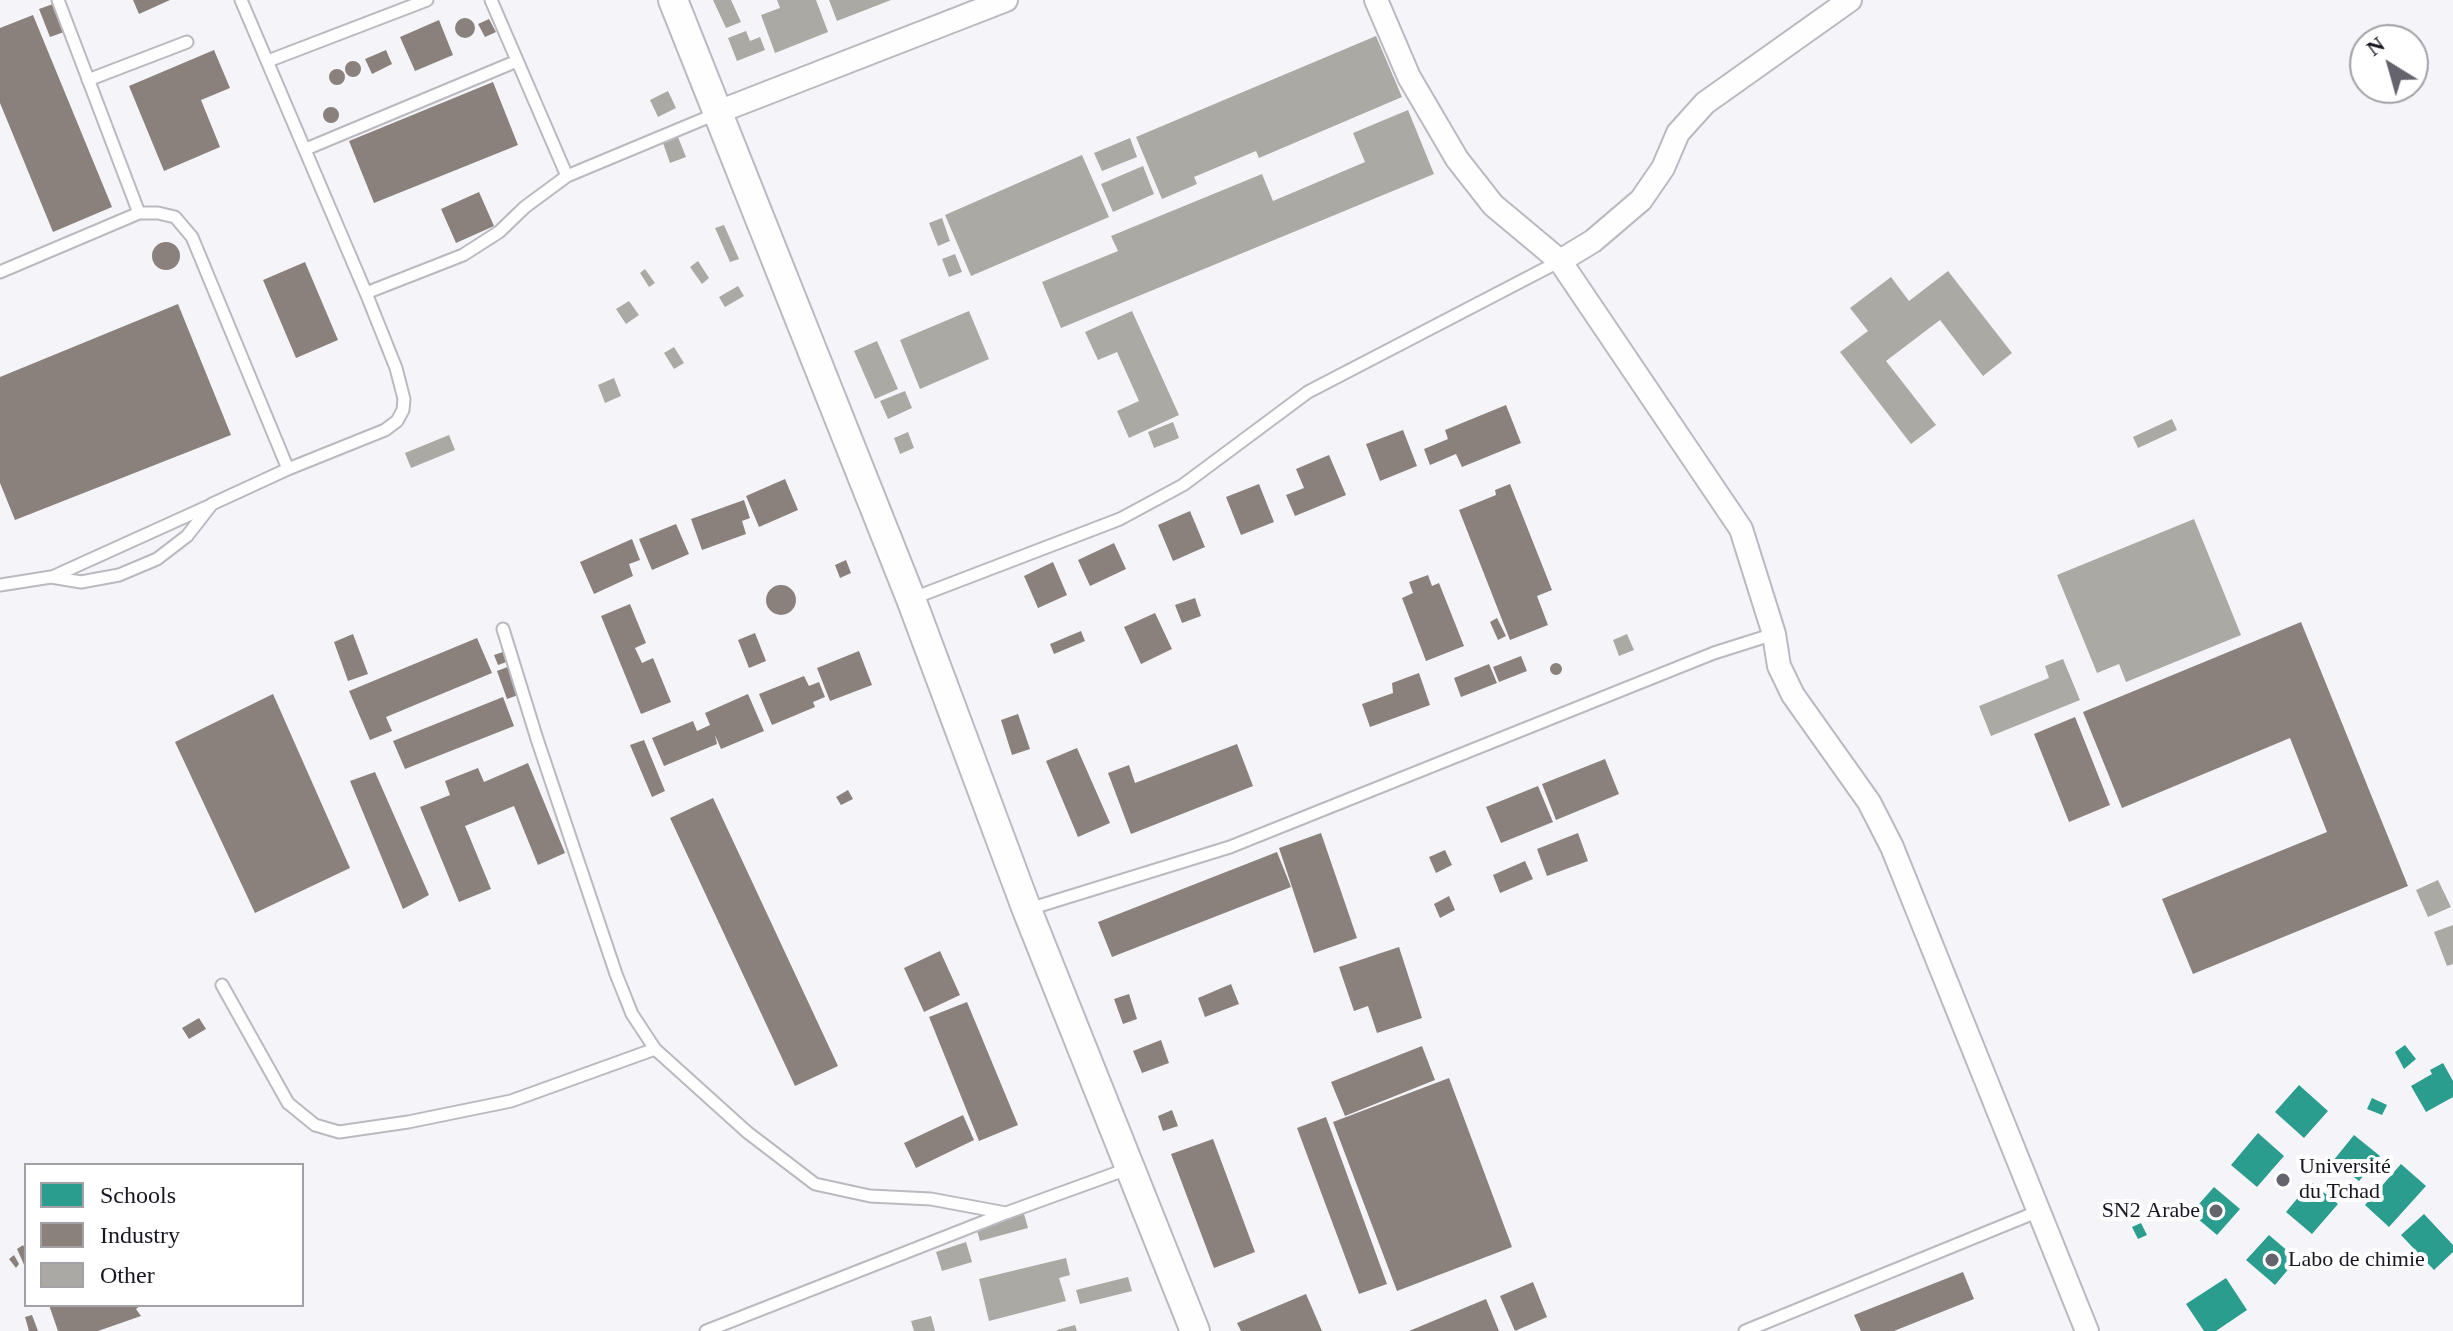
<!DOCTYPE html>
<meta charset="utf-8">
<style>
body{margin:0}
#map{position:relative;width:2453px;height:1331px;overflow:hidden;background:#f5f5f9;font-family:"Times New Roman",serif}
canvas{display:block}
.legend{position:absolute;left:24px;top:1163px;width:280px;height:144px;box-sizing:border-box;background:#fff;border:2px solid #a2a2a6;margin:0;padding:10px 14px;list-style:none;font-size:24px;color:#171621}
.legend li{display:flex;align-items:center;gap:16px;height:40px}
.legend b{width:40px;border:2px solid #a2a2a6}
.north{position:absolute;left:2349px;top:24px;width:80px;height:80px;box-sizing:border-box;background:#fff;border:2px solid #a2a2a6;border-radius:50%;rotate:323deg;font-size:22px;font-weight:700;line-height:32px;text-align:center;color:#171621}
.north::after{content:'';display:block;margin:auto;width:28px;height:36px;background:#65646d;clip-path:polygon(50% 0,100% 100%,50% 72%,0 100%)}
</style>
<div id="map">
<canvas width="2453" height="1331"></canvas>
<ul class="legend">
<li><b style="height:22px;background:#2a9d8f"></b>Schools</li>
<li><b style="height:22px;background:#8a817c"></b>Industry</li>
<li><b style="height:22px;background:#aaa9a4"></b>Other</li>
</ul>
<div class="north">N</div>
</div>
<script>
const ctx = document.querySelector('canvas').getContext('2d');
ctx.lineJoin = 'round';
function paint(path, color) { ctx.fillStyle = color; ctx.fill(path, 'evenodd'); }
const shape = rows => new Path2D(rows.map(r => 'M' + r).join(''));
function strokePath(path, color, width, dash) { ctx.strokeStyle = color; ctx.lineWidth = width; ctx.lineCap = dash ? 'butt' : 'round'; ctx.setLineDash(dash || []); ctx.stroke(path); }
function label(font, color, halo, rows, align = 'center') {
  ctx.font = font + ' "Times New Roman",serif'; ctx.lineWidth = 8; ctx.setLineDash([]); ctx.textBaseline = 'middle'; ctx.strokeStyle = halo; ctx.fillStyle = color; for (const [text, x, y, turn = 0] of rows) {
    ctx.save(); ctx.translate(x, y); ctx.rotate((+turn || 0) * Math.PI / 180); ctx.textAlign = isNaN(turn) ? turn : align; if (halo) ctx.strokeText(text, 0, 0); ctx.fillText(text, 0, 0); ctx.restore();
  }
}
const schools = shape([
 [2405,1045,2416,1059,2404,1069,2395,1052],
 [2443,1063,2453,1081,2453,1097,2426,1112,2411,1086,2432,1074,2430,1070],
 [2299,1085,2328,1111,2304,1138,2275,1112],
 [2372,1098,2387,1105,2382,1115,2367,1109],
 [2258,1133,2284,1156,2257,1187,2231,1165],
 [2354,1135,2380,1156,2359,1181,2333,1161],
 [2401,1164,2426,1186,2389,1227,2365,1205],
 [2311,1182,2338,1204,2312,1234,2286,1212],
 [2214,1187,2240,1209,2217,1235,2191,1213],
 [2424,1214,2453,1245,2453,1252,2434,1270,2401,1235],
 [2141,1223,2147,1235,2138,1239,2132,1227],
 [2269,1235,2297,1259,2275,1285,2246,1260],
 [2226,1278,2247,1310,2216,1331,2204,1331,2186,1304]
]);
const industry = shape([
 [133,0,170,0,139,14],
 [53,4,64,32,50,37,39,9],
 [33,15,112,207,53,232,0,103,0,28],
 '455 28a10 10 0 1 1 20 0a10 10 0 1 1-20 0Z',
 [489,19,496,32,485,37,478,24],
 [439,20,453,55,415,71,400,37],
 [214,50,230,88,201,100,220,147,164,171,129,86],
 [386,50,392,64,372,74,365,59],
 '345 69a8 8 0 1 1 16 0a8 8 0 1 1-16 0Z',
 '329 77a8 8 0 1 1 16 0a8 8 0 1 1-16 0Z',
 [493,82,518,145,374,203,349,141],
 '323 115a8 8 0 1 1 16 0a8 8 0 1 1-16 0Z',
 [479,192,494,226,456,243,441,209],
 '152 256a14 14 0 1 1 28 0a14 14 0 1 1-28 0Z',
 [305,262,338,340,296,358,263,280],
 [178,304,231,435,15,520,0,483,0,377],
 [1506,405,1521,443,1462,467,1456,454,1430,465,1424,449,1448,439,1445,430],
 [1403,430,1417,466,1380,481,1366,444],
 [1329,455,1346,495,1295,516,1286,495,1304,488,1296,469],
 [785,479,798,510,759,527,746,496],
 [1259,484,1274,522,1241,535,1226,497],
 [1510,484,1552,590,1537,596,1548,625,1510,640,1459,510,1496,495,1495,490],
 [744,500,750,518,742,521,746,534,702,550,691,519],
 [1190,511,1205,547,1173,561,1158,525],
 [676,524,689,554,652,570,639,539],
 [632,539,640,560,629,564,633,576,594,594,580,562],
 [1114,543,1126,569,1090,586,1078,560],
 [846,560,851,573,840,578,835,565],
 [1053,562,1067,595,1038,608,1024,576],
 [1428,575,1432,586,1439,583,1464,646,1426,661,1402,598,1413,593,1409,582],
 '766 600a15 15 0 1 1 30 0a15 15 0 1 1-30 0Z',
 [1195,598,1201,616,1182,623,1175,605],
 [630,604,646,643,635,648,642,663,653,658,671,702,641,714,601,616],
 [1155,613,1172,649,1141,664,1124,627],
 [1497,618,1506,636,1498,640,1490,622],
 [2301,622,2408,886,2193,974,2162,899,2327,832,2290,738,2122,808,2083,712],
 [1081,631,1085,641,1054,654,1050,644],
 [755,633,766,661,749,668,738,640],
 [353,634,368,674,348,681,334,642],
 [477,638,492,673,386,717,392,731,370,740,349,691],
 [506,651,509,661,498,665,494,655],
 [859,651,872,685,830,701,817,668],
 [1521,656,1527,671,1499,682,1493,667],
 '1550 669a6 6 0 1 1 12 0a6 6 0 1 1-12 0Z',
 [1489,664,1497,683,1461,697,1454,678],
 [510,666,521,694,507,699,497,671],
 [1419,673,1430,705,1370,727,1362,704,1393,693,1392,683],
 [804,676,809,686,819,682,825,697,813,702,815,707,772,725,759,694],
 [273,694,350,868,255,913,175,742],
 [748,694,764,731,721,749,715,735,717,744,664,766,652,738,693,721,697,731,710,725,705,713],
 [503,697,514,726,405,769,393,741],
 [1018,714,1030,749,1012,755,1001,720],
 [2075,717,2110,805,2069,822,2034,734],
 [644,740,665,791,652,797,630,745],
 [1237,744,1253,786,1131,834,1108,773,1129,765,1135,783],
 [1077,748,1110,823,1078,837,1046,761],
 [1605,759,1619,794,1556,820,1542,784],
 [528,763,565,853,538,865,514,806,465,826,491,889,459,902,420,807,450,795,445,781,478,768,484,782],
 [375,772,429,895,403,909,350,781],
 [1538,786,1553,822,1501,843,1486,807],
 [848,790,853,799,841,805,836,797],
 [713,798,838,1066,795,1086,670,818],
 [1321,833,1357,938,1314,953,1279,848],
 [1578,833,1588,861,1547,876,1537,849],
 [1445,850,1452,865,1436,873,1429,857],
 [1277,852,1291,887,1112,957,1098,922],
 [1525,861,1533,879,1500,893,1493,875],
 [1449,896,1455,910,1440,918,1434,904],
 [1399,947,1422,1018,1377,1033,1368,1006,1354,1011,1339,967],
 [940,951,960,995,924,1012,904,968],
 [1231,984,1239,1004,1205,1017,1198,998],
 [1129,994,1137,1019,1123,1024,1114,999],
 [967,1002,1018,1125,979,1141,929,1017],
 [199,1018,206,1029,189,1039,182,1028],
 [1161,1040,1169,1063,1142,1073,1133,1051],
 [1422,1046,1435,1080,1345,1116,1331,1082],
 [1449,1078,1512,1247,1397,1291,1333,1122],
 [1172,1110,1178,1126,1163,1131,1158,1116],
 [963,1115,974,1140,916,1168,904,1143],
 [1326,1117,1387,1284,1359,1294,1297,1128],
 [1213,1139,1255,1252,1214,1268,1171,1154],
 [23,1245,26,1251,26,1269,17,1249],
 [14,1255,19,1264,16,1268,9,1259],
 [1963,1272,1974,1299,1894,1331,1861,1331,1854,1315],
 [1533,1282,1547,1317,1515,1331,1500,1296],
 [1306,1294,1322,1331,1241,1331,1237,1323],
 [1486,1299,1499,1331,1409,1331],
 [49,1305,141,1305,136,1309,141,1316,98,1331,58,1331],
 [32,1315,38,1331,29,1331,25,1317]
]);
const building = shape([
 [713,0,731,0,741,22,726,28],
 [777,0,816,0,828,32,775,53,761,15,780,8],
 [829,0,891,0,837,21],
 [746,31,750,41,760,37,765,50,737,61,728,38],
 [1376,36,1402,97,1259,158,1256,151,1194,177,1197,184,1162,199,1136,137],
 [668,91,676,108,658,117,650,100],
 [1408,110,1434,174,1061,328,1042,282,1118,251,1111,236,1262,174,1273,201,1365,162,1353,133],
 [678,137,686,157,670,163,663,143],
 [1130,138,1137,157,1102,171,1094,153],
 [1082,155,1109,217,971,276,945,215],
 [1143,166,1154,194,1113,212,1101,184],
 [942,218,950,241,938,246,929,223],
 [724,225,739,259,730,262,715,228],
 [955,254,962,272,949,277,942,259],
 [698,261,709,278,702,284,690,267],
 [645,269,655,283,649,287,640,273],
 [1948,271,2012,353,1983,376,1940,320,1886,361,1936,425,1911,444,1840,352,1868,331,1850,308,1891,277,1909,301],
 [738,286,744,296,725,307,719,297],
 [629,301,639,315,626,324,616,309],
 [969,311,989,359,920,389,900,340],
 [1132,311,1179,415,1129,438,1117,411,1139,401,1117,352,1098,360,1085,332],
 [877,341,898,389,875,399,854,351],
 [674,347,684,363,674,369,664,353],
 [614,378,621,396,605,403,598,385],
 [905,391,912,408,888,419,880,401],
 [2172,419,2177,430,2138,448,2133,437],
 [1173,422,1179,438,1154,448,1148,432],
 [908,432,914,448,900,454,894,438],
 [449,435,455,450,411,468,405,453],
 [2194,519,2241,635,2126,682,2119,664,2097,673,2057,575],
 [1627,634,1634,650,1619,656,1613,640],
 [2063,659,2080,700,1991,736,1979,706,2049,678,2045,666],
 [2438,880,2451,907,2428,917,2416,890],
 [2453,925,2453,964,2447,966,2434,932],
 [1024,1214,1028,1228,980,1241,976,1227],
 [966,1242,972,1262,942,1271,936,1252],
 [1066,1258,1070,1275,1059,1278,1066,1301,989,1321,979,1279],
 [1128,1277,1132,1291,1080,1304,1076,1290],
 [931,1316,935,1331,914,1331,911,1321],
 [1075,1325,1077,1331,1057,1331,1057,1330]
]);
const service = shape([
 [58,0,139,213,158,213,175,217,192,237,288,469],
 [241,0,366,293],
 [491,0,567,176],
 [268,61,427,0],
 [88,80,187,42],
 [306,149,517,61],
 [0,272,139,213],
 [52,577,211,505],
 [0,585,51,577,81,582,119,575,157,559,187,536,212,504,288,469,385,430,397,421,403,410,404,399,396,368,366,293,463,255,499,232,525,207,567,176,718,113],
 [911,599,1120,519,1183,485,1308,392,1560,261],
 [503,629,537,739,616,974,632,1014,655,1049,747,1132,815,1184,870,1196,931,1199,1006,1213],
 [1029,909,1230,847,1714,653,1774,634],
 [222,985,288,1103,315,1125,339,1132,408,1122,511,1101,655,1049],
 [706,1331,1006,1213,1130,1168],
 [1745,1331,2039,1211]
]);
const minor = shape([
 [1376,0,1409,77,1457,159,1493,205,1560,261,1741,529,1774,634,1779,666,1793,695,1869,802,1892,847,2087,1331],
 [718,112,1006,0],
 [1560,261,1593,241,1641,200,1663,168,1678,133,1705,103,1850,0]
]);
const tertiary = shape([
 [673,0,911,599,1027,910,1195,1331]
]);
const markers = [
 [2283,1180,8,"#65646d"],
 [2216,1211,8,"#65646d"],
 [2272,1260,8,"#65646d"]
];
const poiNames = [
 ["Université",2299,1167],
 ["du Tchad",2299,1192],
 ["SN2 Arabe",2200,1211,"right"],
 ["Labo de chimie",2288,1260]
];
paint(schools, '#2a9d8f');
paint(industry, '#8a817c');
paint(building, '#aaa9a4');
strokePath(service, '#bab9c0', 15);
strokePath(minor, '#bab9c0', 26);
strokePath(tertiary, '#bab9c0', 32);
strokePath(service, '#fefefe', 11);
strokePath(minor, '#fefefe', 22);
strokePath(tertiary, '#fefefe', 28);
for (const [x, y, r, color] of markers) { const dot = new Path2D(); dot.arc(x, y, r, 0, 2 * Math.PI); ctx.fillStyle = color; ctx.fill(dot); strokePath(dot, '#fff', 3); }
label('22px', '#171621', '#fff', poiNames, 'left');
</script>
